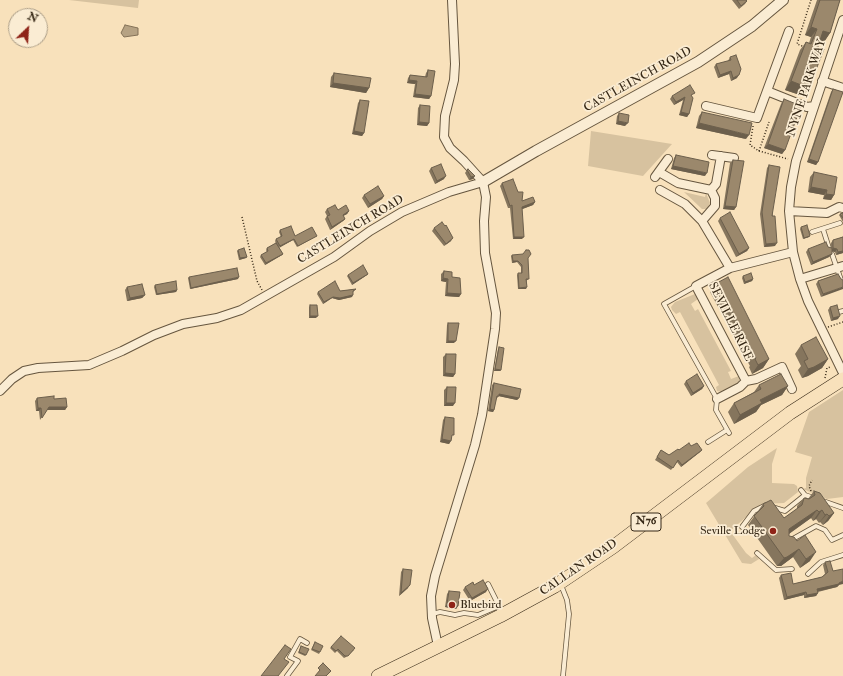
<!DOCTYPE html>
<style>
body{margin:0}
#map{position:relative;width:843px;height:676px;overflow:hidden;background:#f8e1bb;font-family:"IM FELL Double Pica",serif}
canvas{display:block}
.north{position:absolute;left:8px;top:8px;width:40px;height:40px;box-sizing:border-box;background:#faecd3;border:1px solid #ac9e87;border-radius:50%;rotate:25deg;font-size:11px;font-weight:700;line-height:16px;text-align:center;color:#362816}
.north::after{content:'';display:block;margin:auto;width:14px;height:18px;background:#8f2418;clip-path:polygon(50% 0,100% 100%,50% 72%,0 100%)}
</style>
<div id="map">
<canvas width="843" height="676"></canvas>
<div class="north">N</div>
</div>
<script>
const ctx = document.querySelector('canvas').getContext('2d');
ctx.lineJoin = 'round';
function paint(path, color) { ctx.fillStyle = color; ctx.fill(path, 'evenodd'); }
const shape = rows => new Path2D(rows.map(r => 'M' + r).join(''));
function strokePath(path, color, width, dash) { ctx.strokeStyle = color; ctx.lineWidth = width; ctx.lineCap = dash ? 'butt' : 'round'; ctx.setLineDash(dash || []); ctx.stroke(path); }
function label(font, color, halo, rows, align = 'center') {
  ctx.font = font + ' "IM FELL Double Pica",serif'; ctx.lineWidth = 3.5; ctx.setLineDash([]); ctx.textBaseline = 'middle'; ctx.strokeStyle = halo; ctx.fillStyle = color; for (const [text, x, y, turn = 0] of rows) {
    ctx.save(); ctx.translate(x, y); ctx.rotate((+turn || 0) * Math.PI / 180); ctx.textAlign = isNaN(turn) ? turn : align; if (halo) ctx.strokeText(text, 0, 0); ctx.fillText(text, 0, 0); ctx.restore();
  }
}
const green = shape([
 [69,0,139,0,138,8],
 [591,131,672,144,643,176,588,166],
 [684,192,705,197,706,193,710,203,707,209,702,209],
 [695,294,698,299,691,304,695,311,698,309,731,371,728,372,731,379,739,376,740,378,738,384,722,392,717,391,716,387,719,385,680,312,676,314,672,310,671,307,675,302],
 [843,390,843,497,827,499,803,489,806,488,806,478,812,457,795,452,809,412],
 [777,448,772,464,772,483,794,484,797,486,798,492,784,503,761,504,730,531,746,553,752,558,756,555,759,559,751,564,742,563,706,503,748,467]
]);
const water = shape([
 [125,25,138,28,138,35,124,37,121,33,125,25]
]);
const path = shape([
 [805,47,797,44,811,0],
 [753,126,750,145,759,151,788,159],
 [759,151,769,122],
 [242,217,257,281,262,290],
 [828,327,843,322],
 [825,378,827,368,831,367],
 [811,491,809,486,812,480]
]);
const service = shape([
 [823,229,829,248],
 [812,232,840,223],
 [832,254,841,280],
 [696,286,664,304,717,399,716,410,729,433],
 [839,312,843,311],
 [708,442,727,430],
 [801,490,805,495,814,498],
 [823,501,843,508],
 [772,507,785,511,805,495],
 [742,527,754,511,766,505],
 [791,540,816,526,825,530,832,540,843,535],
 [757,553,776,570,792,569],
 [808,574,821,562,843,555],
 [561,585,567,600,569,614,563,676],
 [432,614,440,612,455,615,464,613,478,615,499,606,488,584],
 [287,676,298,661,290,657,300,639,307,643]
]);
const minor = shape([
 [843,20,796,161,791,187,789,211,793,252,800,279,808,301,843,373],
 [822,81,843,88],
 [767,91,807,107,814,106],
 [706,106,757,118,789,31],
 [712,155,734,158],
 [659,172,678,183,711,190],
 [655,177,668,159],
 [660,190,685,204,702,221,730,268,793,252],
 [789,211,827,213,839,207,843,208],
 [702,221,715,206,715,198,711,190,716,184,721,156],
 [730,268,696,286,698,290,746,381,756,379,782,367,792,389],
 [800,279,843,266],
 [0,391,12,379,24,371,38,368,89,365,122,351,154,335,183,324,217,318,241,310,334,257,370,231,402,212,449,192,483,182],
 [717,399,740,387,746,381],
 [438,646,432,618,431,596,435,576,475,445,482,415,495,329,496,313,485,253,484,221,486,197,483,182,464,161,450,148,444,137,445,116,454,80,455,64,452,0]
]);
const tertiary = shape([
 [483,182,536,151,698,62,752,26,783,0]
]);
const primary = shape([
 [378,676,500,616,555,586,613,547,790,413,843,379]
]);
const wall = shape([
 [732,0,746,0,747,1,745,4,739,9],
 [817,0,840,0,830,33,824,42,820,40,818,47,809,88,803,96,785,90,800,50,806,42,809,43,811,37,805,35],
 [730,57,737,78,731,81,729,74,718,78,714,67,716,64,728,61],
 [428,70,431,96,429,99,413,97,415,84,407,83,408,78,410,75,425,77,426,73],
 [334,73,369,88,366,93,330,87,331,77],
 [833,89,818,162,816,165,807,162,831,92],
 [672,96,693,96,692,96,689,114,687,117,679,115,683,100,674,105,670,99],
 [784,99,785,150,782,154,764,148,781,104],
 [360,100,364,133,362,136,352,134,358,103],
 [420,105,429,123,427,126,417,125,418,108],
 [702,112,746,139,696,128,699,116],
 [619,113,625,126,616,124,617,116],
 [676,155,705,176,671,169,674,158],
 [733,160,736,207,734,210,723,209,730,163],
 [769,165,775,246,764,247,760,214,767,168],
 [431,168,444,179,435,184,429,171],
 [467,170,473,179,469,180,465,173],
 [814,172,834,195,831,200,823,199,824,195,808,192,810,177],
 [502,183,518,192,522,201,535,202,533,205,522,209,522,239,513,239,510,208,508,208,500,186],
 [364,195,384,196,382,199,368,208,362,198],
 [327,209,349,211,347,214,343,216,345,219,343,221,330,230,325,219,327,216,325,212],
 [843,213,843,222,839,215,840,214],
 [720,218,749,248,747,251,736,257,718,221],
 [445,226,451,241,444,246,432,231,434,228],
 [801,227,809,237,803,239,800,229],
 [280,230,295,236,317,236,315,237,297,247,293,240,279,247,283,254,282,255,265,265,260,257,261,255,267,252,266,250,267,248,276,243,275,241,276,239,281,237,279,232],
 [843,237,843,253,836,255,835,252,832,251,832,254,829,257,811,265,806,252,808,249,828,247,831,248,831,243,833,240],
 [238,250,247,257,246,258,239,260,237,251],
 [512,255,528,259,528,280,527,280,526,289,518,289,517,275,518,273,521,273,521,267,517,262,512,263,511,256],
 [444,271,452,277,461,294,459,297,445,296,446,282,441,281,441,274],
 [368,274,367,275,352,285,347,276,348,275],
 [838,274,821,297,816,284,818,281],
 [743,276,753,279,752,281,744,284,742,278],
 [189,277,238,279,190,289,188,278],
 [717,283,769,359,763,368,752,374,749,367,750,366,710,292],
 [155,285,177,290,176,292,156,295,154,287],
 [127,287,145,295,142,298,127,301,125,290],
 [356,289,353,292,352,297,339,300,332,298,323,304,317,294,318,292,340,291],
 [310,305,316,318,309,318,309,307],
 [830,307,838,319,831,321,828,310],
 [448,323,454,343,446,343,447,325],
 [801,345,828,359,822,368,808,376,802,378,798,370,801,366,795,354],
 [499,347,501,370,500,371,494,371,498,349],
 [446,354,455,374,453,377,443,376,443,357],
 [686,381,704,386,702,389,691,396,684,384],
 [494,383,519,398,517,400,499,396,497,398,496,398,494,410,493,412,488,411,492,385],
 [759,385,788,386,782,395,761,405,756,412,734,424,728,412,734,403,754,392],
 [447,387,453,406,444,406,444,390],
 [37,398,54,399,67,407,65,410,47,410,40,420,39,411,36,411,35,401],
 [445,417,452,438,449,444,440,442,443,420],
 [691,446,702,450,700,452,681,467,677,462,671,470,655,460,661,450,669,455,679,450],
 [814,491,834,513,828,521,823,525,820,522,819,523,816,519,813,521,811,518,789,534,789,536,810,561,800,568,793,557,781,566,777,566,748,525,763,504,784,518,797,509,797,506,804,498,808,499],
 [825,562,833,571,839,585,837,587,818,592,818,593,816,596,804,598,804,595,784,600,779,578,781,575,793,584,822,577,825,574,823,565],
 [403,569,408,588,399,596,401,572],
 [474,585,486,592,470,601,463,590,465,587],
 [449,591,458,606,456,609,445,607,447,594],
 [315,642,320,652,319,654,311,650],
 [301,646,306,655,305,656,298,653],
 [331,647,354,650,346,657,344,658,337,651,335,653,330,648]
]);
const shadedWall = shape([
 [811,27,817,29,811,37,805,35],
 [823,31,830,33,824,42,818,40],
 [731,71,729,74,718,78,720,75],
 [739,75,737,78,731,81,733,78],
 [409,80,417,81,415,84,407,83],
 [791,81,809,88,803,96,785,90],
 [333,83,369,88,366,93,330,87],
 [415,94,431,96,429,99,413,97],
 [685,97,683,100,674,105,676,102],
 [681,112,689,114,687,117,679,115],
 [618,121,628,123,625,126,616,124],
 [419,122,429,123,427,126,417,125],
 [699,123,749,135,746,139,696,128],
 [354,131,364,133,362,136,352,134],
 [768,144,785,150,782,154,764,148],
 [809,159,818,162,816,165,807,162],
 [673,166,707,173,705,176,671,169],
 [446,176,444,179,435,184,437,181],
 [475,176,473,179,469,180,471,177],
 [811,187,827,190,824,195,808,192],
 [826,194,834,195,831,200,823,199],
 [384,196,382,199,368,208,370,204],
 [535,202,533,205,520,210,522,207],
 [725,206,736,207,734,210,723,209],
 [349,211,347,214,341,217,343,215],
 [345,219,343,221,330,230,332,227],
 [810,236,809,237,803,239,804,238],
 [514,237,524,237,522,239,513,239],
 [453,238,451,241,444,246,446,244],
 [294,239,293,240,279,248,280,246],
 [777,243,775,246,764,247,766,244],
 [749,248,747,251,736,257,739,254],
 [833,248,837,249,835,252,831,251],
 [843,251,843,253,836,255,838,252],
 [283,254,282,255,265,265,266,263],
 [832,254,829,257,811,265,813,262],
 [247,257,246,258,239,260,240,258],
 [513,261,518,261,517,262,512,263],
 [368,274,367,275,352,285,353,283],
 [239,277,238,279,190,289,191,288],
 [443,278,448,279,446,282,441,281],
 [753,279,752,281,744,284,745,282],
 [527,287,526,289,518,289,519,288],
 [843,287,843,289,821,297,823,294],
 [177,290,176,292,156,295,157,294],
 [447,293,461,294,459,297,445,296],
 [145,295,142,298,127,301,130,298],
 [353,295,352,297,339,300,332,298,323,304,324,302,333,297],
 [310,316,318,316,316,318,309,318],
 [840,316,838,319,831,321,833,318],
 [448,341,456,341,454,343,446,343],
 [769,359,763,368,752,374,758,365],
 [828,359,822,368,808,376,802,378,808,369],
 [495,369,501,370,500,371,494,371],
 [445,373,455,374,453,377,443,376],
 [704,386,702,389,691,396,693,393],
 [788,386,782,395,761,405,756,412,734,424,740,415,760,400],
 [499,394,519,398,517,400,498,396],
 [446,403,455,403,453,406,444,406],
 [49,407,67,407,65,410,46,410],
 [38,408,41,408,39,411,36,411],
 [490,409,494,410,493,412,488,411],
 [442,439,451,441,449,444,440,442],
 [702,450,700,452,681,467,682,465],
 [817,510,811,518,783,538,789,529],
 [822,510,816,519,813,521,819,512],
 [834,513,828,521,823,525,829,516],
 [827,514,820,522,819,523,825,515],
 [799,549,793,557,781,566,777,566,784,558],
 [816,552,810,561,800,568,806,559],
 [843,581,843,584,839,585,837,587,815,592,817,589],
 [410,585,408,588,399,596,401,593],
 [488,589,486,592,470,601,472,598],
 [806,592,804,595,784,600,787,597],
 [818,593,816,596,804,598,807,595],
 [447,604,458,606,456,609,445,607]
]);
const building = shape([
 [737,0,746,0,747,1,741,6,737,0],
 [820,0,840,0,830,33,823,31,818,47,824,49,809,88,791,81,806,42,811,44,817,29,811,27,820,0],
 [736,55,741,69,739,75,733,78,731,71,720,75,716,64,731,60,730,57,736,55],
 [428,70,435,71,431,96,415,94,417,81,409,80,410,75,427,77,428,70],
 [334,73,371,78,369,88,333,83,334,73],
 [690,85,695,93,691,95,693,98,689,114,681,112,685,97,676,102,672,96,690,85],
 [833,89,843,92,818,162,809,159,833,89],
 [784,99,801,106,785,150,768,144,784,99],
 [360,100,369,101,364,133,354,131,360,100],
 [420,105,430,106,429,123,419,122,420,105],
 [702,112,752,123,749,135,699,123,702,112],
 [619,113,629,115,628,123,618,121,619,113],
 [676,155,709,162,707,173,673,166,676,155],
 [733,160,744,161,736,207,725,206,733,160],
 [441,164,446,176,437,181,431,168,441,164],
 [769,165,780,167,772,216,775,216,777,243,766,244,762,212,769,165],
 [468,169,475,176,471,177,467,170,468,169],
 [814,172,837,177,834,195,826,194,827,190,811,187,814,172],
 [513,179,518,192,523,192,522,201,533,197,535,202,522,207,524,237,514,237,512,205,510,206,502,183,513,179],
 [378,186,384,196,370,204,364,195,378,186],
 [335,205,338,210,346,205,349,211,343,215,345,219,332,227,327,216,330,215,327,209,335,205],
 [730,212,749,248,739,254,720,218,730,212],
 [843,213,843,218,840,214,843,213],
 [442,222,445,226,446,225,453,238,446,244,434,228,442,222],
 [807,225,810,236,804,238,801,227,807,225],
 [291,226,295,236,312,227,317,236,298,246,294,239,280,246,276,239,282,236,280,230,291,226],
 [843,237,843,251,838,252,837,249,833,248,833,240,843,237],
 [826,242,828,247,832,248,832,254,813,262,808,249,826,242],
 [276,243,283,254,266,263,261,255,268,251,267,248,276,243],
 [244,248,247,257,240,258,238,250,244,248],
 [526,250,529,250,531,254,528,258,529,279,526,279,527,287,519,288,518,273,522,273,522,265,518,261,513,261,512,255,523,254,526,250],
 [363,265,368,274,353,283,348,275,363,265],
 [237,268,239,277,191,288,189,277,237,268],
 [444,271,452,272,452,277,460,278,461,294,447,293,448,279,443,278,444,271],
 [751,273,753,279,745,282,743,276,751,273],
 [838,274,841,279,843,280,843,287,823,294,818,281,838,274],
 [728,277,769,359,758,365,755,359,756,358,717,283,728,277],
 [176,281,177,290,157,294,155,285,176,281],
 [335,281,340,291,356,289,353,291,353,295,340,298,333,297,324,302,318,292,335,281],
 [142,284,145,295,130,298,127,287,142,284],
 [310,305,317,305,318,316,310,316,310,305],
 [837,305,840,316,833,318,830,307,837,305],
 [448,323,459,323,456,341,448,341,448,323],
 [816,337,828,359,814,367,808,369,804,361,808,359,801,345,816,337],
 [499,347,504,348,501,370,495,369,499,347],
 [446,354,456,354,455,374,445,373,446,354],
 [697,374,704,386,693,393,686,381,697,374],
 [781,374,788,386,760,400,762,403,740,415,734,403,761,389,759,385,781,374],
 [494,383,521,389,519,398,499,394,499,396,497,396,494,410,490,409,494,383],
 [447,387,456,387,455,403,446,403,447,387],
 [54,396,54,399,66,398,67,407,49,407,42,418,41,408,38,408,37,398,54,396],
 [445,417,454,418,454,435,452,435,451,441,442,439,445,417],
 [689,443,691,446,697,443,702,450,682,465,678,460,673,468,657,457,661,450,669,455,678,449,679,450,689,443],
 [814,491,820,493,834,513,829,516,827,514,825,515,822,510,819,512,817,510,789,529,789,536,794,537,797,541,805,535,816,552,806,559,799,549,787,557,784,558,754,516,764,506,763,504,771,500,784,518,802,505,804,498,809,499,815,495,814,491],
 [830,561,833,571,843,569,843,581,839,583,839,584,817,589,818,593,807,595,806,592,787,597,781,575,791,573,793,584,822,577,828,572,825,562,830,561],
 [403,569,412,570,410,585,401,593,403,569],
 [483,580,488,589,472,598,465,587,473,582,474,585,483,580],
 [449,591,460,592,458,606,447,604,449,591],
 [341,636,355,648,348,656,345,656,338,649,336,651,331,647,341,636],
 [315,642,323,646,320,652,312,649,315,642],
 [285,645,291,649,284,659,289,662,278,676,261,676,285,645],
 [301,646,309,649,306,655,299,652,301,646],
 [323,663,331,671,326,676,315,676,320,670,318,668,323,663]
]);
const markers = [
 [773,531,4,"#8f2418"],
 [452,605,4,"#8f2418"]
];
const shields = [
 [646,522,30]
];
const shieldNames = [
 ["N76",646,522]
];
const streetNames = [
 ["CASTLEINCH ROAD",638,80,-29],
 ["NYNE PARK WAY",807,88,-72],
 ["CASTLEINCH ROAD",351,230,-31],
 ["SEVILLE RISE",730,322,64],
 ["CALLAN ROAD",579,568,-34]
];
const poiNames = [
 ["Seville Lodge",765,531],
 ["Bluebird",460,605,"left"]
];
paint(green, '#d7c29f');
paint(water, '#b6a283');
strokePath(water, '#837157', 1);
strokePath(service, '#66563f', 5.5);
strokePath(minor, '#66563f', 10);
strokePath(tertiary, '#66563f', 12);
strokePath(primary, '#362816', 14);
strokePath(path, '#362816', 1.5, [1, 2]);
strokePath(service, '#faecd3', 4);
strokePath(minor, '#faecd3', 8);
strokePath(tertiary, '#faecd3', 10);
strokePath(primary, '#f8e1bb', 13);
paint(wall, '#85755d');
paint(shadedWall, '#6c5f4c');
paint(building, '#9b886c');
strokePath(building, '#6c5f4c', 1);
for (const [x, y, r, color] of markers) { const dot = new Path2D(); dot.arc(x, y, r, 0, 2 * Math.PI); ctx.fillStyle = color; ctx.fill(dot); strokePath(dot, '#faecd3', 1.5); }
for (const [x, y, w] of shields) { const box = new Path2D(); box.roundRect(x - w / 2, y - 9, w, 18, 3); ctx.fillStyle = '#faecd3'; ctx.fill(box); strokePath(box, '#362816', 1); }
label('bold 11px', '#362816', null, shieldNames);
label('12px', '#362816', '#faecd3', streetNames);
label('12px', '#362816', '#faecd3', poiNames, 'right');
</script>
